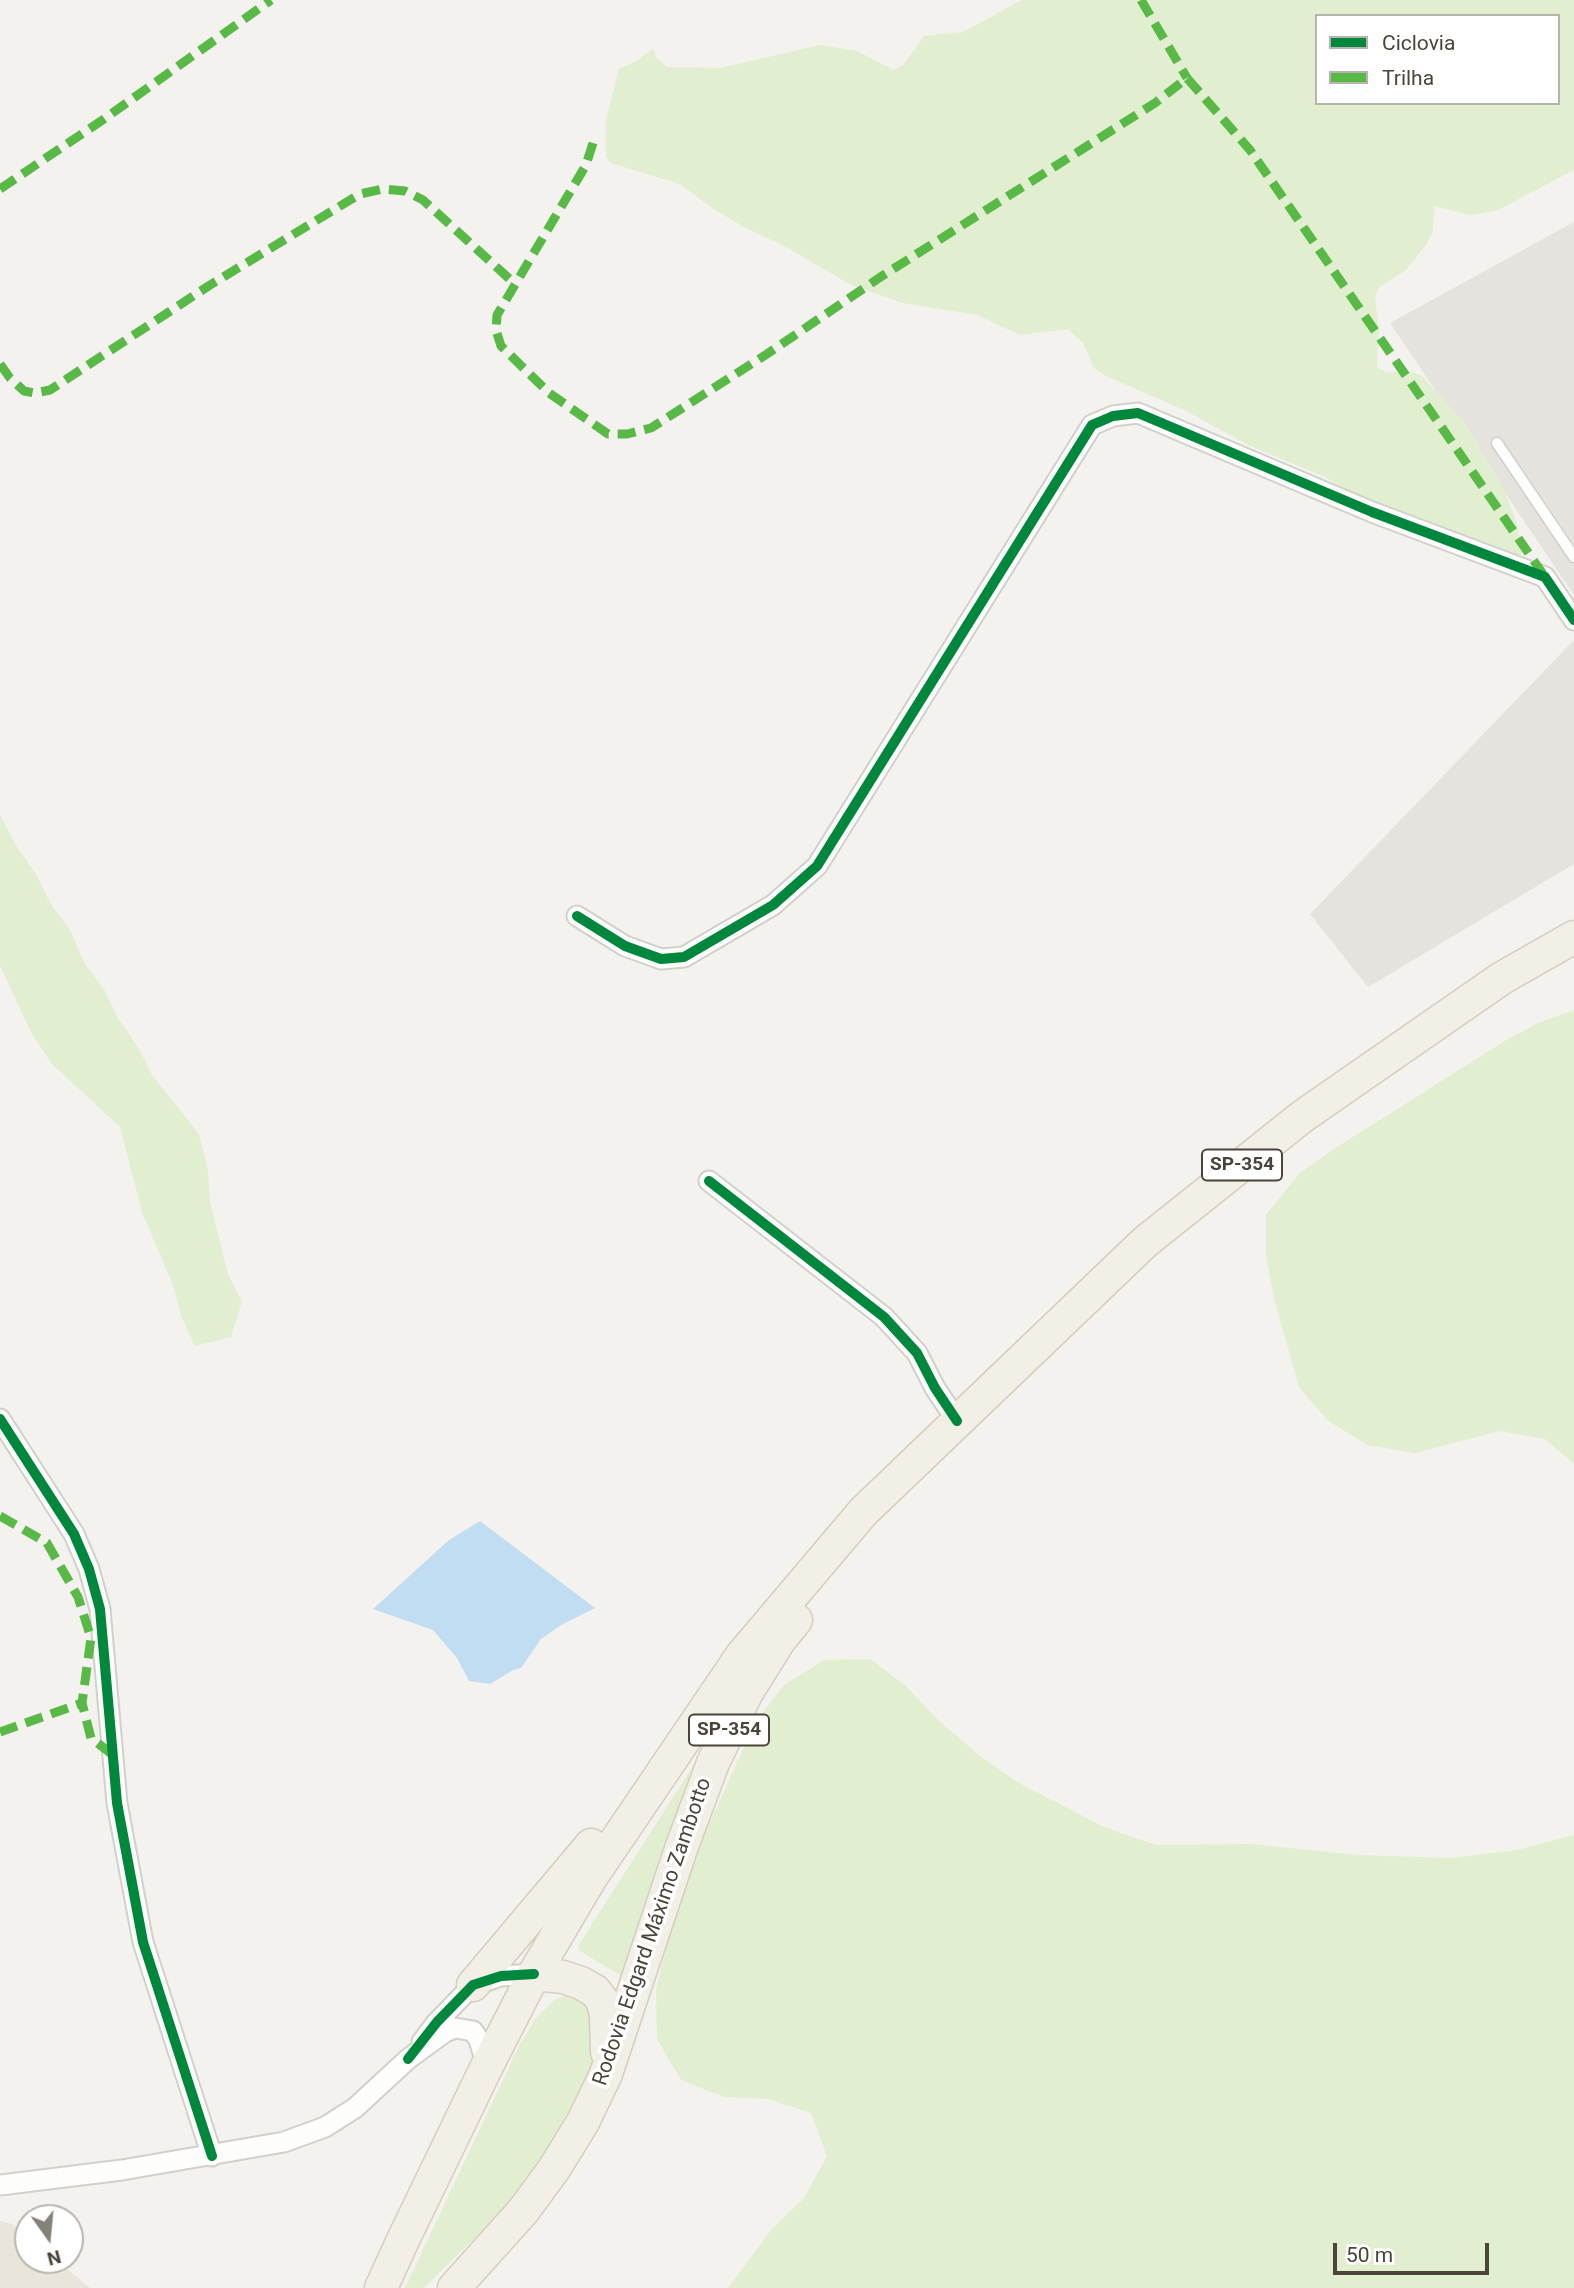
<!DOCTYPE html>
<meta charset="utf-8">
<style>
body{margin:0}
#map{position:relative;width:1574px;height:2288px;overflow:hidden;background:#f4f2ee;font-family:Roboto,sans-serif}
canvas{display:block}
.legend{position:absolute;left:1315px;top:14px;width:245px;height:91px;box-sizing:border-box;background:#fff;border:2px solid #b7b4b0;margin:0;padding:9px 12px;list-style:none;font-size:21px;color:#4b4439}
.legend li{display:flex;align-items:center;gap:14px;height:35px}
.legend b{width:35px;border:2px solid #b7b4b0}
.north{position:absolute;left:14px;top:2204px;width:70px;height:70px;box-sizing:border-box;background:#fff;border:2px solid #b7b4b0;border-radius:50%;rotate:165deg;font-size:19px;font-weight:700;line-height:28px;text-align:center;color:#4b4439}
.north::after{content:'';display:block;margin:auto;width:24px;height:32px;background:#868178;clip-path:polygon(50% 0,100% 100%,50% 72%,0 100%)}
.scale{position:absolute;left:1333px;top:2243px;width:156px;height:32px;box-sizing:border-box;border:4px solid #4b4439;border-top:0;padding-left:9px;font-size:21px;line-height:24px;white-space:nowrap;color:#4b4439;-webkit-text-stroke:5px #fff;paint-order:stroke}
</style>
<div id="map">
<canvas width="1574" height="2288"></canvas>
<ul class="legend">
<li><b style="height:9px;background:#00873e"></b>Ciclovia</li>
<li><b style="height:9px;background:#58b947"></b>Trilha</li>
</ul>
<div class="north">N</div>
<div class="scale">50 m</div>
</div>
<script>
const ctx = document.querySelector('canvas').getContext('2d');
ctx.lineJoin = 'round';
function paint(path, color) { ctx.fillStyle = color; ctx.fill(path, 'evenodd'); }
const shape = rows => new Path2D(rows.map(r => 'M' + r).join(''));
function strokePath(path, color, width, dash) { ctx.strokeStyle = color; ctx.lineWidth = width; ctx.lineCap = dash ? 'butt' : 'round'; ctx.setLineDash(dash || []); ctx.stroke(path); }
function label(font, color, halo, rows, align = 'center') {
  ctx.font = font + ' Roboto,sans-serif'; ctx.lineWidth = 7; ctx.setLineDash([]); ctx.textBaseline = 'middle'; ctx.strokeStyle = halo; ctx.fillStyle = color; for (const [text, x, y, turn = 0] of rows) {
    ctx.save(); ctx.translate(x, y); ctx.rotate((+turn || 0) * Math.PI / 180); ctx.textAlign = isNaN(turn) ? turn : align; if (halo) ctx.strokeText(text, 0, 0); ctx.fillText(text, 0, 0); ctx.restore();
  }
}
const industrial = shape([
 [1574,222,1574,595,1390,323],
 [1574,640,1574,864,1368,987,1310,914]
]);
const education = shape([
 [0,2221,12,2224,28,2237,28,2260,56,2260,90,2288,0,2288]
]);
const green = shape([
 [1022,0,1574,0,1574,170,1498,210,1471,215,1434,206,1433,231,1426,245,1405,271,1379,287,1375,296,1379,331,1377,367,1386,372,1408,371,1422,376,1466,424,1502,484,1517,524,1522,551,1516,571,1378,510,1323,476,1250,446,1186,411,1106,376,1094,368,1083,343,1068,329,1020,335,977,315,903,303,851,285,786,247,742,226,712,208,680,184,611,163,606,157,606,120,619,69,636,61,653,49,656,57,667,67,720,68,820,45,857,51,894,70,903,65,924,36,963,32],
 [1317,16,1558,16,1558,103,1317,103],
 [0,815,17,847,36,874,50,903,70,930,85,964,105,991,119,1020,138,1047,152,1075,199,1134,208,1170,210,1202,228,1274,242,1302,231,1337,195,1346,182,1318,172,1282,142,1212,120,1127,52,1064,32,1034,0,966],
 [1574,1010,1574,1464,1545,1439,1500,1431,1415,1453,1368,1445,1328,1421,1299,1387,1274,1299,1266,1255,1266,1215,1299,1174,1337,1147,1508,1039,1538,1023],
 [870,1659,906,1686,938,1720,980,1756,1017,1782,1104,1827,1156,1845,1251,1844,1357,1855,1451,1858,1517,1850,1574,1835,1574,2288,728,2288,771,2230,804,2198,827,2156,811,2113,768,2099,724,2097,681,2080,657,2039,656,1991,666,1947,696,1853,755,1723,784,1685,824,1660],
 [707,1744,628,1980,580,1951,578,1946],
 [571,1993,588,1994,602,2032,575,2113,525,2186,494,2219,424,2288,405,2288,519,2046,536,2018,554,2000]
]);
const water = shape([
 [480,1521,595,1608,561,1625,541,1639,521,1668,513,1670,490,1684,469,1681,457,1658,433,1630,373,1609,449,1540]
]);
const lane = shape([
 [1497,443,1574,557]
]);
const street = shape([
 [577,916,625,946,661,959,684,957,773,905,817,866,1092,425,1113,416,1138,413,1372,512,1545,577,1574,620],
 [709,1181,884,1317,917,1353,935,1388,957,1421],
 [0,1419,74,1534,89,1569,100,1609,117,1803,143,1942,212,2156],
 [422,2042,437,2022,473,1985,501,1976,534,1974],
 [0,2185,122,2170,284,2142,325,2127,355,2108,408,2059,445,2032,455,2028,473,2031,479,2040,487,2066]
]);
const primary = shape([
 [534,1974,563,1977,581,1983,595,1991,602,2000,606,2015,607,2052],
 [473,1985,591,1845],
 [381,2288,403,2240,487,2066,534,1974,590,1879,742,1655,863,1512,1145,1242,1303,1116,1502,978,1574,937],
 [454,2288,524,2210,554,2169,583,2122,606,2074,682,1846,713,1763,746,1694,779,1641,796,1620]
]);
const quiet = shape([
 [1141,0,1187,78],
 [593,143,586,165,497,315,496,330,501,346,549,393,608,434,627,434,651,428,767,354,882,276,1155,103,1187,78,1250,150,1543,574],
 [0,189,104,119,271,0],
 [0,364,10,378,24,391,35,393,50,390,210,285,360,194,383,189,405,191,423,200,515,284],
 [0,1516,47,1543,78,1597,91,1638,82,1703,91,1738,113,1755],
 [0,1732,82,1703]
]);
const cycleway = shape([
 [577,916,625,946,661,959,684,957,773,905,817,866,1092,425,1113,416,1138,413,1372,512,1545,577,1574,620],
 [709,1181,884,1317,917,1353,935,1388,957,1421],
 [0,1419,74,1534,89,1569,100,1609,117,1803,143,1942,212,2156],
 [408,2059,437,2022,473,1985,501,1976,534,1974]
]);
const shields = [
 [1242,1165,80],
 [729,1730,80]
];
const shieldNames = [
 ["SP-354",1242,1165],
 ["SP-354",729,1730]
];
const streetNames = [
 ["Rodovia Edgard Máximo Zambotto",653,1932,-71]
];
paint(industrial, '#e6e2de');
paint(education, '#eae5da');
paint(green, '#e1eecf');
paint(water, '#c0ddf1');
strokePath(lane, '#d2d0cb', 13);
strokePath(street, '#d2d0cb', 23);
strokePath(primary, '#d6cebb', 35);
strokePath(lane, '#fdfdfc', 10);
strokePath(street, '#fdfdfc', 19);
strokePath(primary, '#f2efe6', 32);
strokePath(quiet, '#58b947', 9, [18, 9]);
strokePath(cycleway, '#00873e', 10);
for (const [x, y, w] of shields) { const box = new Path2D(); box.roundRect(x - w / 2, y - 15.5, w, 31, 5); ctx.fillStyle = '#fff'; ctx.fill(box); strokePath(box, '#4b4439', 2); }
label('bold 19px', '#4b4439', null, shieldNames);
label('21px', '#4b4439', '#fff', streetNames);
</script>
